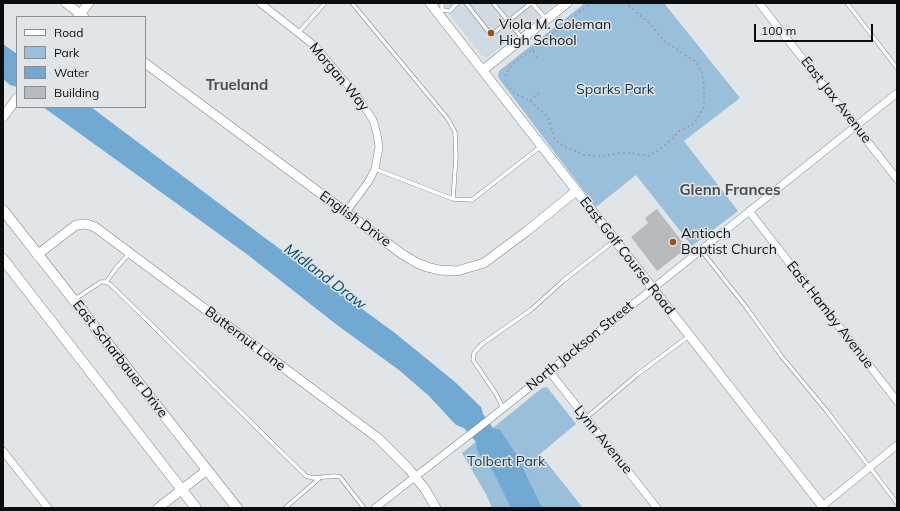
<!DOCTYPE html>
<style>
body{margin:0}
#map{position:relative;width:900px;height:511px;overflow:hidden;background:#e1e5e8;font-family:Mulish,sans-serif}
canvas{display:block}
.frame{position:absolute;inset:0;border:4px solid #0b0d0e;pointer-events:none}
.legend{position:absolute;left:16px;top:16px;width:130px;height:92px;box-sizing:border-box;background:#e1e5e8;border:1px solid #8b8f91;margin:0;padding:5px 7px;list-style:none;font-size:12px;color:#0b0d0e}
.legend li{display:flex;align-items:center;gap:8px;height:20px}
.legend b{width:20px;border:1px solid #8b8f91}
.scale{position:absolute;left:754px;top:24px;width:119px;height:18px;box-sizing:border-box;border:2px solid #0b0d0e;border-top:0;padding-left:5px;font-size:12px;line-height:14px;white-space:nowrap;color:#0b0d0e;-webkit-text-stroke:3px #e1e5e8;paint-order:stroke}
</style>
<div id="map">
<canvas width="900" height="511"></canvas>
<div class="frame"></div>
<ul class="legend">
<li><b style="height:5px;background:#fff"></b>Road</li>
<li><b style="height:11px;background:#99bfdb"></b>Park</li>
<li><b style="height:11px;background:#71a9d2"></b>Water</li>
<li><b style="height:11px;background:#b7bbbe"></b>Building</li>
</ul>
<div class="scale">100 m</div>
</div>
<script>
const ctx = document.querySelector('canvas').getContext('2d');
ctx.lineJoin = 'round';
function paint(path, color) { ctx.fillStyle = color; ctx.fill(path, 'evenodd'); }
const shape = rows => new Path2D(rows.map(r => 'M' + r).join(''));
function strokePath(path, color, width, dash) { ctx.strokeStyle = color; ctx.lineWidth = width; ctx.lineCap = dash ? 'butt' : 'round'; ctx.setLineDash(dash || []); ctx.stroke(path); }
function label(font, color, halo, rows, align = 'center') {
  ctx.font = font + ' Mulish,sans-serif'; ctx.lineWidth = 3; ctx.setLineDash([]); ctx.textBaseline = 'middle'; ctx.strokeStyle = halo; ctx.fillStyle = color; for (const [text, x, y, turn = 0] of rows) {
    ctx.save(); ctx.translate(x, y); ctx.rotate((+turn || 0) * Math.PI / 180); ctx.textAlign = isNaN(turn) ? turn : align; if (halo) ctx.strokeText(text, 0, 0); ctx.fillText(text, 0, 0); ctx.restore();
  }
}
const built = shape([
 [441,3,556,3,488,57,482,56]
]);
const green = shape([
 [585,3,664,3,740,98,684,141,738,211,692,246,636,175,596,207,500,80,498,77,499,71],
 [547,387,576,424,540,454,583,508,492,508,487,496,462,453,542,388]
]);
const water = shape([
 [3,44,17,54,17,87,10,85,3,79],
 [43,107,91,107,265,238,395,333,455,382,481,407,483,414,493,428,500,430,516,454,542,508,511,508,493,471,477,451,476,442,464,428,456,425,429,396,399,370,337,325,248,255]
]);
const building = shape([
 [657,209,687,248,657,271,631,237,648,223,645,218]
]);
const path = shape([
 [532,50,591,3],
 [537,57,532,50,514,62,506,74,505,81,514,93,530,101,539,93],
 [530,101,548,117,555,140,560,144,584,155,601,156,622,153,632,153,648,156,659,150,673,138,679,131,692,125,699,116,704,107,704,87,702,72,696,62,664,41,651,25,626,3]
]);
const service = shape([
 [352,3,448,119,455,132,456,157,453,199],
 [442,3,442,10,450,11,457,3],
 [466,3,491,35,531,3],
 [493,3,522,38],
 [532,3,546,19],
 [847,3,897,68],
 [299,32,325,3],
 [375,169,453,199,472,200,540,147],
 [701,250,746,307,782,357,826,410,897,503],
 [106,282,117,267,130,253],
 [75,299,101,282,106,282,111,285,306,476,313,478,335,476,340,477,364,508],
 [503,408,496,394,473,360,474,353,482,344,532,309,563,281,614,241],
 [586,418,638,374,689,336],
 [285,508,321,477]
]);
const minor = shape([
 [260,3,315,46,356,95,373,120,377,134,379,147,375,169,369,181,346,212],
 [759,3,897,179],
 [749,211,897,401],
 [549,371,657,508],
 [3,451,48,508],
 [375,508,491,418,897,93],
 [820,508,897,445]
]);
const tertiary = shape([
 [66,3,84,17],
 [430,3,824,508],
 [78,17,89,3],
 [145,63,402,254,417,263,427,267,439,270,457,271,484,263,527,231,576,191],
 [483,70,567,3],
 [3,117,17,98],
 [37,255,76,225,86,224,95,227,378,438,408,468,425,489,436,508],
 [158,508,207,470]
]);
const secondary = shape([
 [3,210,237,508],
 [3,259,196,508]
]);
const markers = [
 [491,33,4,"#925516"],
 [673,242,4,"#925516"]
];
const poiNames = [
 ["Viola M. Coleman",499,25],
 ["High School",499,41],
 ["Antioch",681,234],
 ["Baptist Church",681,250]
];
const streetNames = [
 ["Morgan Way",339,77,50],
 ["East Jax Avenue",836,100,52],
 ["English Drive",355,219,36],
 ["East Golf Course Road",627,256,52],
 ["East Hamby Avenue",830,315,52],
 ["Butternut Lane",245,339,37],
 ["North Jackson Street",580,346,-39],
 ["East Scharbauer Drive",120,359,52],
 ["Lynn Avenue",603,440,51]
];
const parkNames = [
 ["Sparks Park",615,90],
 ["Tolbert Park",506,462]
];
const neighbourhoodNames = [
 ["Trueland",237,85],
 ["Glenn Frances",730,190]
];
const waterNames = [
 ["Midland Draw",325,277,37]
];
paint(built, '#cfdae2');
paint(green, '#99bfdb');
paint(water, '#71a9d2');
paint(building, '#b7bbbe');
strokePath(service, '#818588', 4.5);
strokePath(minor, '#818588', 8);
strokePath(tertiary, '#818588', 10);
strokePath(secondary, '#818588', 11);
strokePath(path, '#999c9e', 1.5, [2, 3]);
strokePath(service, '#fff', 3.5);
strokePath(minor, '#fff', 7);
strokePath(tertiary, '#fff', 9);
strokePath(secondary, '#fff', 10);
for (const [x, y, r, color] of markers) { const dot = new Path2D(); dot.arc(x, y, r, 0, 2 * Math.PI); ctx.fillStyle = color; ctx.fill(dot); strokePath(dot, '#e1e5e8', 1.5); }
label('14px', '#0b0d0e', '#e1e5e8', poiNames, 'left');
label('14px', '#0b0d0e', '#e1e5e8', streetNames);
label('14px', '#093753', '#e1e5e8', parkNames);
label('bold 15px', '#4a4e51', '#e1e5e8', neighbourhoodNames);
label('italic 15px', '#004970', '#e1e5e8', waterNames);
</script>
